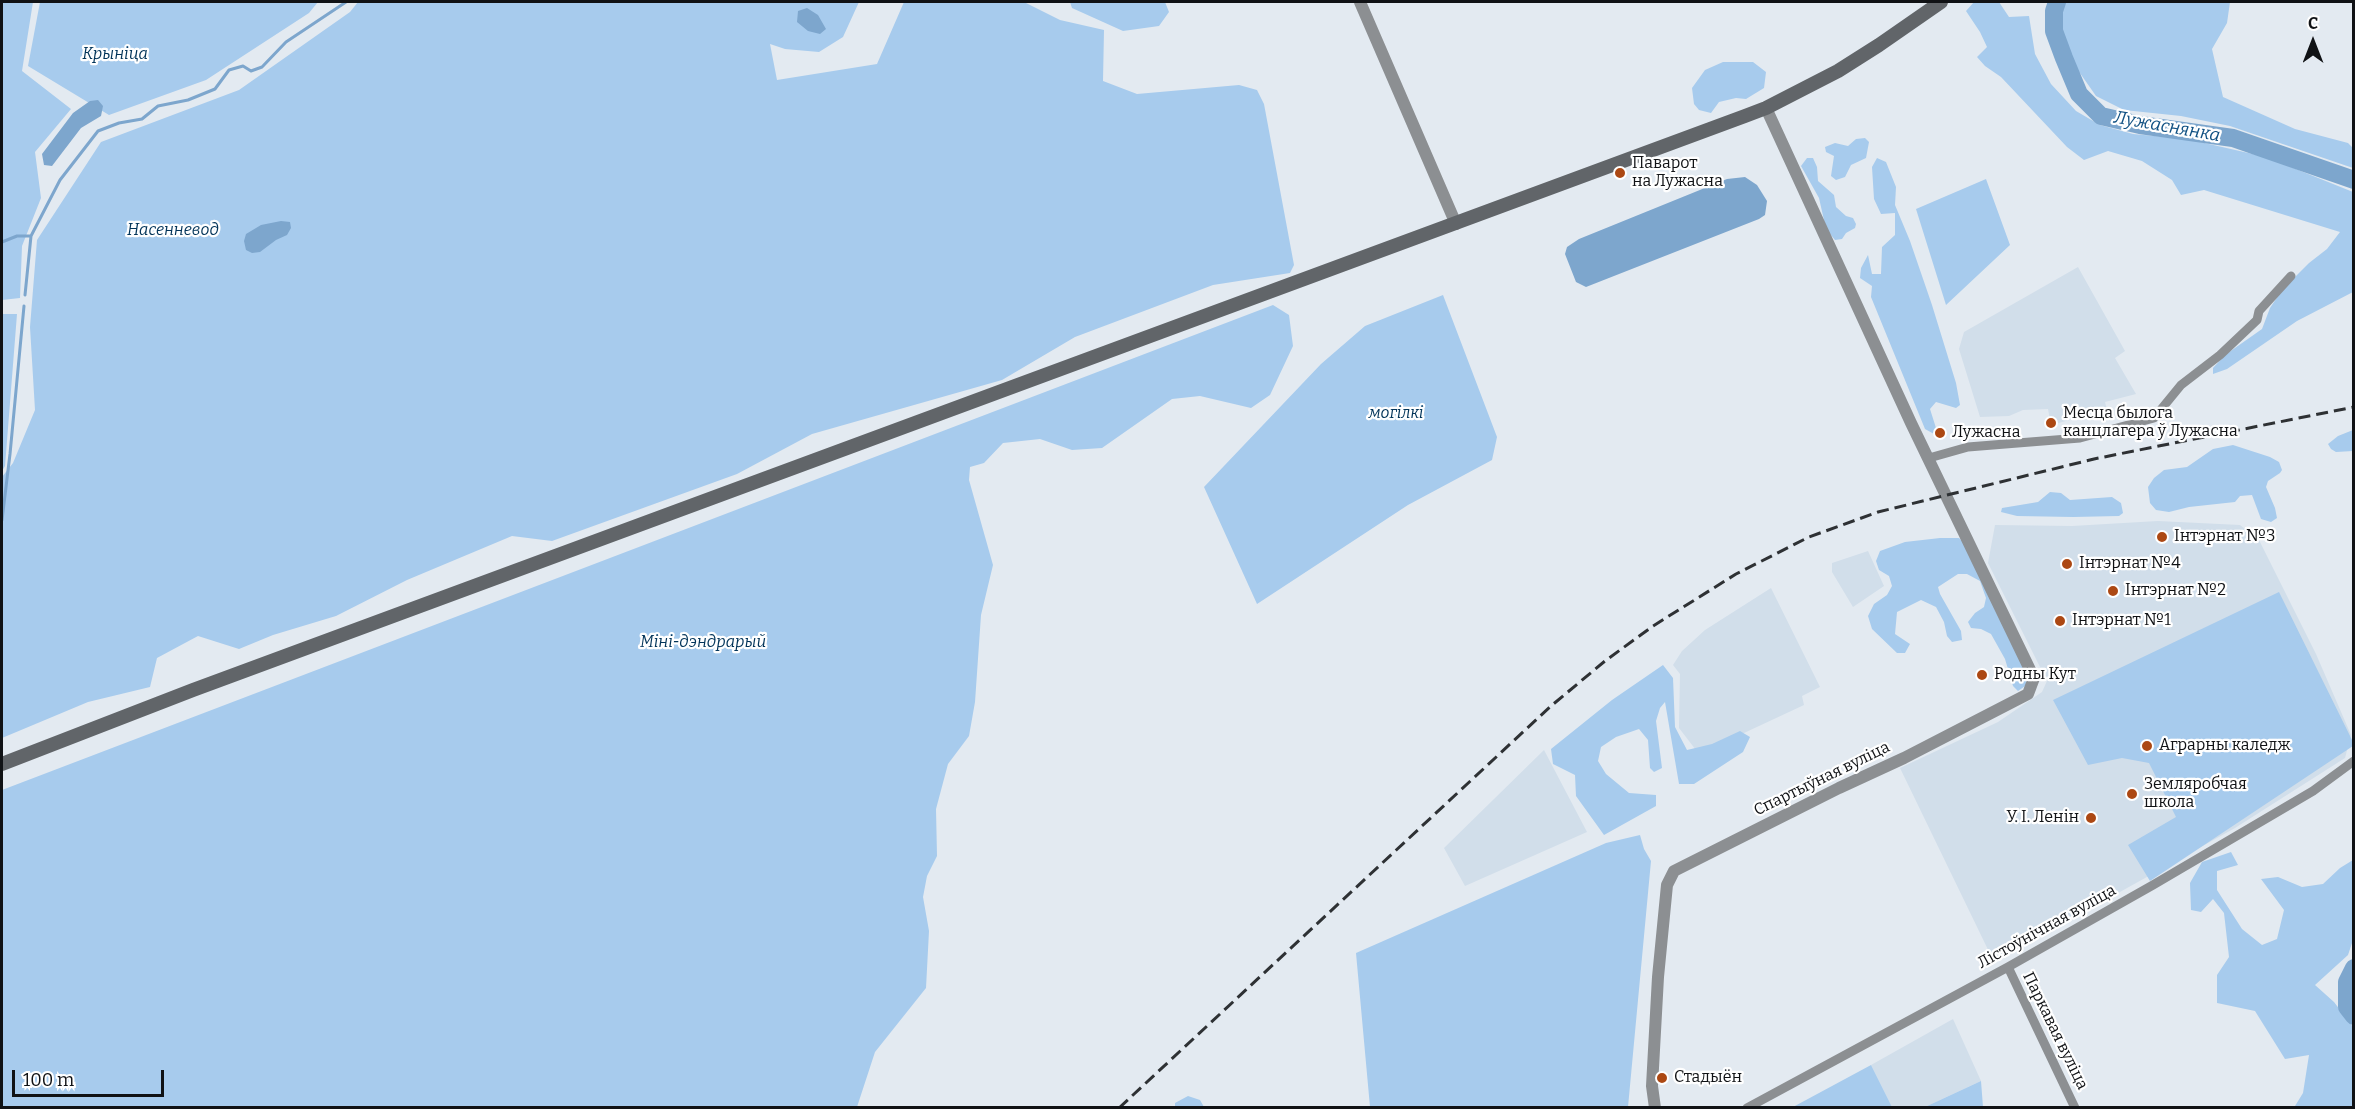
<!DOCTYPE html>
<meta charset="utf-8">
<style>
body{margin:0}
#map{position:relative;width:2355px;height:1109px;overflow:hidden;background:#e3eaf1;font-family:Bitter,serif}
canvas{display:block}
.frame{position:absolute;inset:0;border:3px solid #101215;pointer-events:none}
.north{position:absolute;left:2283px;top:12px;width:60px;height:60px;-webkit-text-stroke:4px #fff;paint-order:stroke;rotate:0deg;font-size:16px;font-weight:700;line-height:24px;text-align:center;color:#101215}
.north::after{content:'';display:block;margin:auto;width:21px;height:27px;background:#101215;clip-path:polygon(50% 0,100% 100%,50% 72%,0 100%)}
.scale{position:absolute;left:12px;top:1070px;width:152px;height:27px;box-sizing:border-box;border:3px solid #101215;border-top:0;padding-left:8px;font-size:18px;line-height:21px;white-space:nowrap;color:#101215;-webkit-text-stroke:4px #fff;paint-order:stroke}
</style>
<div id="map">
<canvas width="2355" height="1109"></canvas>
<div class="frame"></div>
<div class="north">С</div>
<div class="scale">100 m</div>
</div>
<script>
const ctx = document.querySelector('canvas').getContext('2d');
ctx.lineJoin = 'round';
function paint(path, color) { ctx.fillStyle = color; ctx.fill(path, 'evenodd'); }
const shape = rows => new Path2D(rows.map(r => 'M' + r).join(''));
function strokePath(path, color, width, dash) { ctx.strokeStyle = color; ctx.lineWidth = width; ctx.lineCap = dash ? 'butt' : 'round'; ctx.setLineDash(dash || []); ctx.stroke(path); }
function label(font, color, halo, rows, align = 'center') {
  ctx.font = font + ' Bitter,serif'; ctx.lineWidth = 4.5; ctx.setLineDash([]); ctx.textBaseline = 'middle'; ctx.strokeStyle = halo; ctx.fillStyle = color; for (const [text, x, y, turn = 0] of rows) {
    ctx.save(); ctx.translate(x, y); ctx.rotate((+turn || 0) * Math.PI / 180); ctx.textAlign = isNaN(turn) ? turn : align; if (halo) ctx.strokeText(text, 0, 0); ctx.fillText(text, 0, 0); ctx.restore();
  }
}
const built = shape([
 [2078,267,2125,351,2115,358,2136,394,2105,402,2107,410,2051,425,2048,409,2023,410,2009,416,1980,417,1959,349,1964,332],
 [2158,521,2240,525,2259,540,2316,654,2351,735,2345,758,2235,828,1994,962,1900,768,1998,722,2042,692,2047,681,1988,563,1995,525,2072,526],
 [1868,551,1884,586,1853,607,1832,572,1832,563],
 [1771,588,1820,687,1802,696,1804,705,1699,754,1679,728,1680,674,1673,665,1682,651,1705,630],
 [1544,750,1587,832,1465,886,1444,848],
 [1953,1019,1981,1081,1925,1107,1892,1107,1871,1065]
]);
const green = shape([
 [2,2,33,2,22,71,71,109,35,152,41,198,22,246,20,298,2,300],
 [40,2,318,2,309,13,206,80,109,115,28,66],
 [358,2,859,2,843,37,819,52,785,49,770,44,777,80,877,64,904,2,1024,2,1060,20,1104,30,1103,81,1137,94,1239,85,1257,90,1264,104,1294,265,1290,273,1213,285,1075,337,1002,380,812,434,737,474,552,541,512,536,407,580,336,616,273,635,239,649,198,636,157,658,150,687,88,702,2,738,2,477,13,463,35,410,30,327,37,240,101,142,239,90,350,12],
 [1070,2,1165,2,1169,12,1159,26,1123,31,1072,8],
 [1974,2,1999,2,2009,17,2029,16,2035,54,2051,84,2076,111,2100,125,2133,134,2187,139,2266,157,2353,192,2353,292,2297,321,2227,369,2213,374,2213,368,2225,355,2262,329,2270,308,2282,290,2309,263,2327,249,2340,232,2204,190,2181,195,2172,180,2142,161,2108,151,2084,160,2067,147,2001,77,1985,66,1977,57,1987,47,1980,32,1966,11],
 [2059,2,2230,2,2227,23,2212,49,2223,97,2295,129,2348,143,2353,148,2353,168,2230,126,2181,116,2124,110,2096,96,2059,43],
 [1723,62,1753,62,1766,72,1764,88,1746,99,1736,98,1719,102,1711,113,1699,110,1694,104,1692,88,1705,70],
 [1865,138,1869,142,1866,158,1851,165,1845,177,1836,180,1831,176,1834,156,1826,152,1825,147,1835,143,1848,146,1856,139],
 [1807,158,1813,158,1817,167,1818,181,1834,195,1836,207,1846,216,1853,218,1856,224,1855,228,1846,233,1842,239,1835,240,1826,229,1819,198,1801,166],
 [1877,158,1886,162,1896,187,1895,205,1910,241,1932,305,1956,383,1960,405,1956,408,1936,402,1930,409,1936,428,1934,434,1925,429,1871,297,1872,286,1860,278,1861,268,1868,255,1872,274,1881,274,1882,247,1895,235,1895,213,1881,214,1874,199,1872,167],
 [1986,179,2010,245,1946,305,1916,209],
 [1443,295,1497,437,1492,460,1408,505,1257,604,1204,487,1321,364,1365,326],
 [1273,305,1289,315,1293,346,1270,395,1251,408,1200,396,1172,399,1102,448,1072,450,1040,439,1003,443,984,463,970,467,969,480,993,565,981,615,975,702,969,736,948,764,936,809,937,856,927,876,923,897,929,931,926,988,875,1052,857,1107,2,1107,2,790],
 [2,314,17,314,5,466,2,471],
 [2353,430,2353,451,2336,452,2331,449,2328,444,2338,436],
 [2233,445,2270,457,2279,462,2282,470,2280,473,2268,481,2266,487,2275,508,2277,518,2271,522,2261,519,2252,495,2240,496,2235,502,2189,507,2169,512,2156,510,2150,503,2148,487,2154,478,2164,470,2187,467,2213,449],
 [2050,492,2061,493,2070,500,2112,497,2121,503,2123,513,2119,516,2073,517,2017,516,2001,512,2002,508,2038,502],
 [1940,538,1959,538,1969,548,2029,675,2028,684,2018,691,2013,686,2005,659,1991,634,1981,629,1971,628,1968,622,1975,613,1984,607,1986,598,1980,581,1967,574,1958,574,1938,587,1940,594,1961,631,1962,640,1952,642,1947,636,1944,622,1936,607,1921,600,1897,612,1895,634,1910,644,1905,653,1897,653,1872,629,1868,616,1874,604,1887,595,1892,586,1889,576,1879,570,1876,561,1880,551,1905,542],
 [2279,592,2353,742,2353,746,2150,881,2128,845,2176,817,2149,763,2122,758,2088,765,2053,700],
 [1663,665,1673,678,1675,727,1687,750,1712,744,1740,731,1750,737,1743,752,1694,784,1679,784,1665,702,1660,708,1656,721,1662,768,1654,772,1650,768,1648,740,1639,729,1616,737,1601,747,1598,761,1606,774,1629,793,1656,795,1656,806,1604,835,1576,796,1575,775,1553,764,1551,749,1612,700],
 [1640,835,1644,849,1651,861,1628,1107,1370,1107,1356,953,1606,843],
 [2231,852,2238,865,2217,871,2217,890,2242,929,2262,945,2277,939,2284,910,2261,879,2278,877,2302,887,2323,884,2340,868,2353,860,2353,940,2348,955,2315,985,2334,1002,2353,1027,2353,1107,2291,1107,2295,1106,2303,1093,2309,1055,2285,1059,2255,1011,2217,1003,2217,975,2229,957,2224,913,2213,899,2201,912,2191,910,2190,883,2202,862],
 [1871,1065,1892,1107,1793,1107],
 [1981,1081,1983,1107,1925,1107],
 [1188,1096,1200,1100,1204,1107,1175,1107,1175,1103]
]);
const water = shape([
 [807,8,818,15,826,29,820,34,808,31,797,22,798,11],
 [98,100,103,106,101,116,81,128,52,166,44,165,42,154,73,113,90,101],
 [1745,177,1757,185,1767,201,1765,215,1759,219,1586,287,1576,282,1565,254,1567,247,1579,239,1727,179],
 [281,221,290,222,291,228,287,235,276,240,260,252,252,253,246,250,244,241,246,234,261,225]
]);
const stream = shape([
 [2,242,17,236,31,236,60,180,98,131,119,123,142,119,158,106,188,100,215,89,229,70,243,66,251,71,262,67,286,42,346,2],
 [25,295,31,236],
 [2,520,10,454,24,306]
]);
const river = shape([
 [2057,2,2054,11,2054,31,2064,58,2079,94,2101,116,2140,125,2233,138,2354,180],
 [2354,968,2347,982,2347,1007,2354,1016]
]);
const minor = shape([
 [1929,458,1968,447,2080,438,2154,418,2181,385,2220,355,2257,320,2259,311,2291,276],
 [2008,967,2075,1108],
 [1747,1108,2008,967,2153,885,2313,791,2354,761]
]);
const tertiary = shape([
 [1360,2,1456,224],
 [1655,1108,1652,1086,1658,977,1667,885,1674,871,1839,788,1904,758,2028,694,2034,678,1911,423,1766,108]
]);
const secondary = shape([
 [2,764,193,690,1745,116,1766,108,1838,71,1879,45,1941,2]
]);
const rail = shape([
 [1119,1108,1551,706,1605,661,1653,626,1736,574,1809,537,1878,512,2094,459,2354,407]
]);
const markers = [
 [1620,173,6,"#ac4813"],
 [2051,423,6,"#ac4813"],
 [1940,433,6,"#ac4813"],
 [2162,537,6,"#ac4813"],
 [2067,564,6,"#ac4813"],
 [2113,591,6,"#ac4813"],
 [2060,621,6,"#ac4813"],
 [1982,675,6,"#ac4813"],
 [2147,746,6,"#ac4813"],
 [2132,794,6,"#ac4813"],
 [2091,818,6,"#ac4813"],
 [1662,1078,6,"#ac4813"]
];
const parkNames = [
 ["Крыніца",115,55],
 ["Насенневод",173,231],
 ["могілкі",1396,414],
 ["Міні-дэндрарый",703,643]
];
const poiNames = [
 ["Паварот",1632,164],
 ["на Лужасна",1632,182],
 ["Месца былога",2063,414],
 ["канцлагера ў Лужасна",2063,432],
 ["Лужасна",1952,433],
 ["Інтэрнат №3",2174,537],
 ["Інтэрнат №4",2079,564],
 ["Інтэрнат №2",2125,591],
 ["Інтэрнат №1",2072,621],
 ["Родны Кут",1994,675],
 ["Аграрны каледж",2159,746],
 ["Земляробчая",2144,785],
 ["школа",2144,803],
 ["У. І. Ленін",2079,818,"right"],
 ["Стадыён",1674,1078]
];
const streetNames = [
 ["Спартыўная вуліца",1822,779,-26],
 ["Лістоўнічная вуліца",2047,927,-29],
 ["Паркавая вуліца",2055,1031,64]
];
const waterNames = [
 ["Лужаснянка",2167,127,10]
];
paint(built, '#d1deea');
paint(green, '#a7cbed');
paint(water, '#7da6cd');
strokePath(stream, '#7da6cd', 3);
strokePath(river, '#7da6cd', 18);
strokePath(minor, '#8c8f92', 9);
strokePath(tertiary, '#8c8f92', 12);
strokePath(secondary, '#616569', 14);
strokePath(rail, '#2e3134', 3, [12, 6]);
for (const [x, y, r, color] of markers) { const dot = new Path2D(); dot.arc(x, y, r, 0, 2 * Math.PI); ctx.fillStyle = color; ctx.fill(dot); strokePath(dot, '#fff', 2); }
label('italic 16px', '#023459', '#fff', parkNames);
label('16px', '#101215', '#fff', poiNames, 'left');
label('16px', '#101215', '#fff', streetNames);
label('italic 18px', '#115183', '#fff', waterNames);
</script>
